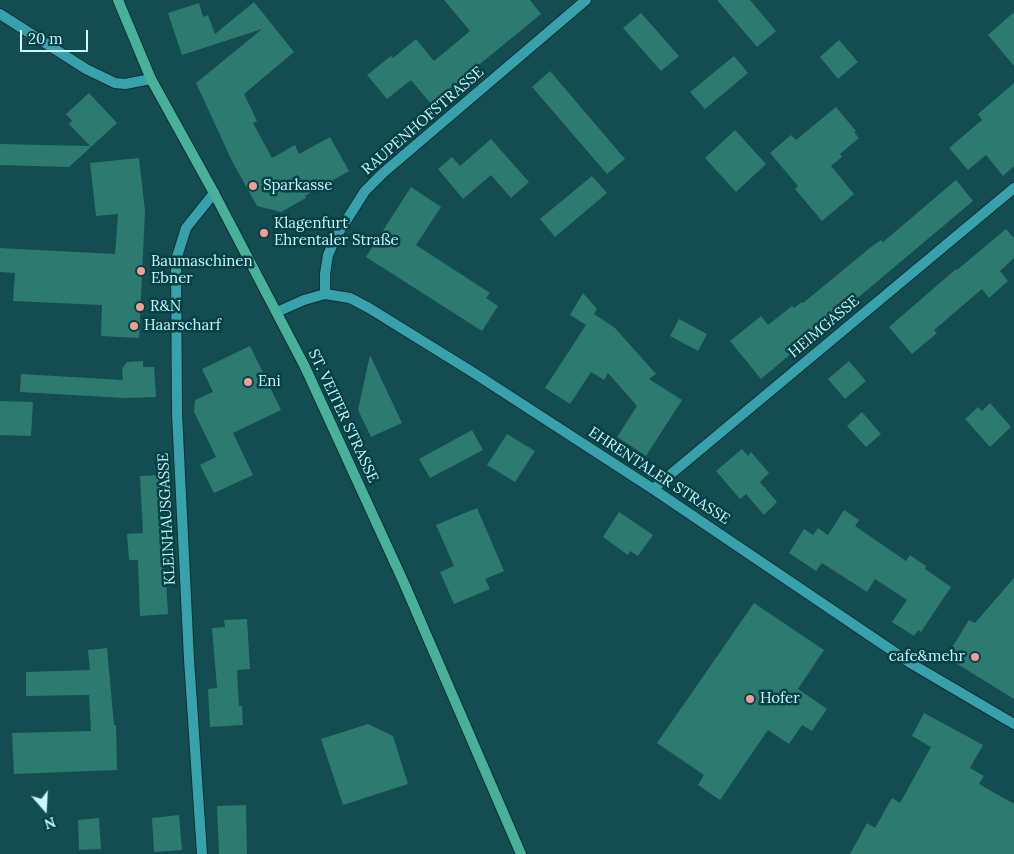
<!DOCTYPE html>
<meta charset="utf-8">
<style>
body{margin:0}
#map{position:relative;width:1014px;height:854px;overflow:hidden;background:#134c51;font-family:Lora,serif}
canvas{display:block}
.north{position:absolute;left:20px;top:784px;width:50px;height:50px;-webkit-text-stroke:4px #034146;paint-order:stroke;rotate:161deg;font-size:14px;font-weight:700;line-height:20px;text-align:center;color:#c9f8fc}
.north::after{content:'';display:block;margin:auto;width:18px;height:22px;background:#c9f8fc;clip-path:polygon(50% 0,100% 100%,50% 72%,0 100%)}
.scale{position:absolute;left:20px;top:30px;width:68px;height:22px;box-sizing:border-box;border:2px solid #c9f8fc;border-top:0;padding-left:6px;font-size:15px;line-height:18px;white-space:nowrap;color:#c9f8fc;-webkit-text-stroke:4px #034146;paint-order:stroke}
</style>
<div id="map">
<canvas width="1014" height="854"></canvas>
<div class="north">N</div>
<div class="scale">20 m</div>
</div>
<script>
const ctx = document.querySelector('canvas').getContext('2d');
ctx.lineJoin = 'round';
function paint(path, color) { ctx.fillStyle = color; ctx.fill(path, 'evenodd'); }
const shape = rows => new Path2D(rows.map(r => 'M' + r).join(''));
function strokePath(path, color, width, dash) { ctx.strokeStyle = color; ctx.lineWidth = width; ctx.lineCap = dash ? 'butt' : 'round'; ctx.setLineDash(dash || []); ctx.stroke(path); }
function label(font, color, halo, rows, align = 'center') {
  ctx.font = font + ' Lora,serif'; ctx.lineWidth = 5; ctx.setLineDash([]); ctx.textBaseline = 'middle'; ctx.strokeStyle = halo; ctx.fillStyle = color; for (const [text, x, y, turn = 0] of rows) {
    ctx.save(); ctx.translate(x, y); ctx.rotate((+turn || 0) * Math.PI / 180); ctx.textAlign = isNaN(turn) ? turn : align; if (halo) ctx.strokeText(text, 0, 0); ctx.fillText(text, 0, 0); ctx.restore();
  }
}
const building = shape([
 [444,0,530,0,541,14,431,104,411,80,387,99,367,75,391,56,393,58,416,39,434,61,470,31],
 [717,0,750,0,776,31,757,47],
 [254,2,294,52,244,94,257,121,253,123,272,158,295,145,299,154,330,137,349,171,305,196,306,198,281,212,257,206,232,161,196,83,262,29,182,55,168,13,199,3,203,17,208,15,215,34],
 [1014,12,1014,66,988,35],
 [641,13,679,56,661,71,623,28],
 [839,40,858,62,838,79,820,57],
 [734,56,748,73,705,109,690,92],
 [550,71,625,159,607,174,532,87],
 [1014,83,1014,166,1003,176,986,155,968,170,949,148,982,120,978,114],
 [89,93,117,123,69,167,0,165,0,144,90,146,69,124,72,121,66,114],
 [836,107,856,131,854,132,859,138,840,154,842,157,831,166,854,194,822,221,795,189,798,186,770,153,791,135,796,140],
 [735,130,766,164,736,192,705,158],
 [491,139,529,182,511,198,491,175,463,199,438,169,452,157,460,166],
 [139,158,145,211,139,338,101,336,102,305,13,301,15,273,0,272,0,248,115,254,118,214,96,216,90,163],
 [592,176,607,193,555,237,540,219],
 [956,180,973,201,761,379,730,341,761,316,768,325,792,306,794,308,802,302,803,303,871,247,881,240,883,242],
 [411,187,441,207,416,245,490,293,486,298,498,306,482,331,366,257],
 [1006,229,1014,238,1014,258,1000,271,1008,281,989,298,982,289,934,330,937,333,912,354,889,327,956,269,957,270],
 [583,293,597,309,594,314,615,328,656,374,649,379,682,400,646,456,617,437,637,406,608,373,604,380,591,372,570,404,545,388,586,325,570,315],
 [679,319,707,334,698,351,670,336],
 [250,346,281,410,233,433,253,475,214,493,200,465,216,457,194,412,195,400,213,392,202,369],
 [370,355,402,423,371,437,358,410],
 [143,361,143,367,154,367,156,397,125,398,20,392,21,374,123,380,122,369,127,362],
 [849,361,866,381,845,399,828,379],
 [0,401,33,402,31,436,0,435],
 [990,403,1011,427,990,447,965,419,978,407,982,411],
 [862,412,881,434,866,447,847,426],
 [472,430,483,450,430,478,419,459],
 [507,434,535,451,515,482,487,465],
 [742,449,748,456,751,452,769,473,760,482,777,502,764,515,746,494,740,499,716,471],
 [160,475,168,614,140,616,138,560,129,560,127,534,143,533,140,476],
 [477,508,504,571,485,579,490,589,454,604,440,572,454,566,436,525],
 [844,510,859,520,855,526,906,561,910,555,926,566,925,569,951,587,921,632,918,630,914,636,892,622,907,600,875,579,867,592,822,563,816,571,789,553,804,529,813,535,818,528,828,535],
 [619,512,653,535,638,556,630,551,628,555,603,537],
 [1014,578,1014,699,946,657,969,620,975,623],
 [754,603,824,650,798,689,827,709,812,731,802,725,789,744,768,730,720,800,698,785,704,775,657,743],
 [247,619,250,669,237,670,239,706,242,706,243,725,210,727,208,689,217,688,212,628,225,627,224,620],
 [107,648,114,725,116,725,117,770,14,774,12,733,91,731,89,695,26,696,26,672,90,670,88,650],
 [924,713,983,745,970,768,984,776,979,784,1014,804,1014,854,850,854,867,823,875,828,892,798,900,803,931,747,912,736],
 [368,724,393,736,408,784,343,805,321,739],
 [246,805,247,854,219,854,217,806],
 [179,815,182,850,154,852,152,818],
 [99,818,101,849,79,850,78,820]
]);
const minor = shape([
 [325,294,325,274,328,255,337,235,365,191,383,173,586,0],
 [277,312,304,300,325,294,350,298,369,308,474,373,653,489,912,664,1014,724],
 [653,489,1014,188],
 [202,854,189,659,177,413,176,260,186,228,214,193]
]);
const tertiary = shape([
 [0,14,86,69,115,83,125,84,151,79]
]);
const secondary = shape([
 [118,0,151,79,214,193,305,367,404,583,521,854]
]);
const markers = [
 [253,186,5,"#f59c95"],
 [264,233,5,"#f59c95"],
 [141,271,5,"#f59c95"],
 [140,307,5,"#f59c95"],
 [134,326,5,"#f59c95"],
 [248,382,5,"#f59c95"],
 [975,657,5,"#f59c95"],
 [750,699,5,"#f59c95"]
];
const streetNames = [
 ["RAUPENHOFSTRASSE",423,121,-41],
 ["HEIMGASSE",824,327,-40],
 ["ST. VEITER STRASSE",343,416,65],
 ["EHRENTALER STRASSE",659,476,33],
 ["KLEINHAUSGASSE",167,519,-93]
];
const poiNames = [
 ["Sparkasse",263,186],
 ["Klagenfurt",274,224],
 ["Ehrentaler Straße",274,241],
 ["Baumaschinen",151,262],
 ["Ebner",151,279],
 ["R&N",150,307],
 ["Haarscharf",144,326],
 ["Eni",258,382],
 ["cafe&mehr",965,657,"right"],
 ["Hofer",760,699]
];
paint(building, '#2d7a71');
strokePath(minor, '#0e2f32', 12);
strokePath(tertiary, '#0e2f32', 12);
strokePath(secondary, '#0e2f32', 12);
strokePath(minor, '#38a2ac', 10);
strokePath(tertiary, '#38a2ac', 10);
strokePath(secondary, '#47b299', 10);
for (const [x, y, r, color] of markers) { const dot = new Path2D(); dot.arc(x, y, r, 0, 2 * Math.PI); ctx.fillStyle = color; ctx.fill(dot); strokePath(dot, '#034146', 2); }
label('15px', '#c9f8fc', '#034146', streetNames);
label('15px', '#c9f8fc', '#034146', poiNames, 'left');
</script>
